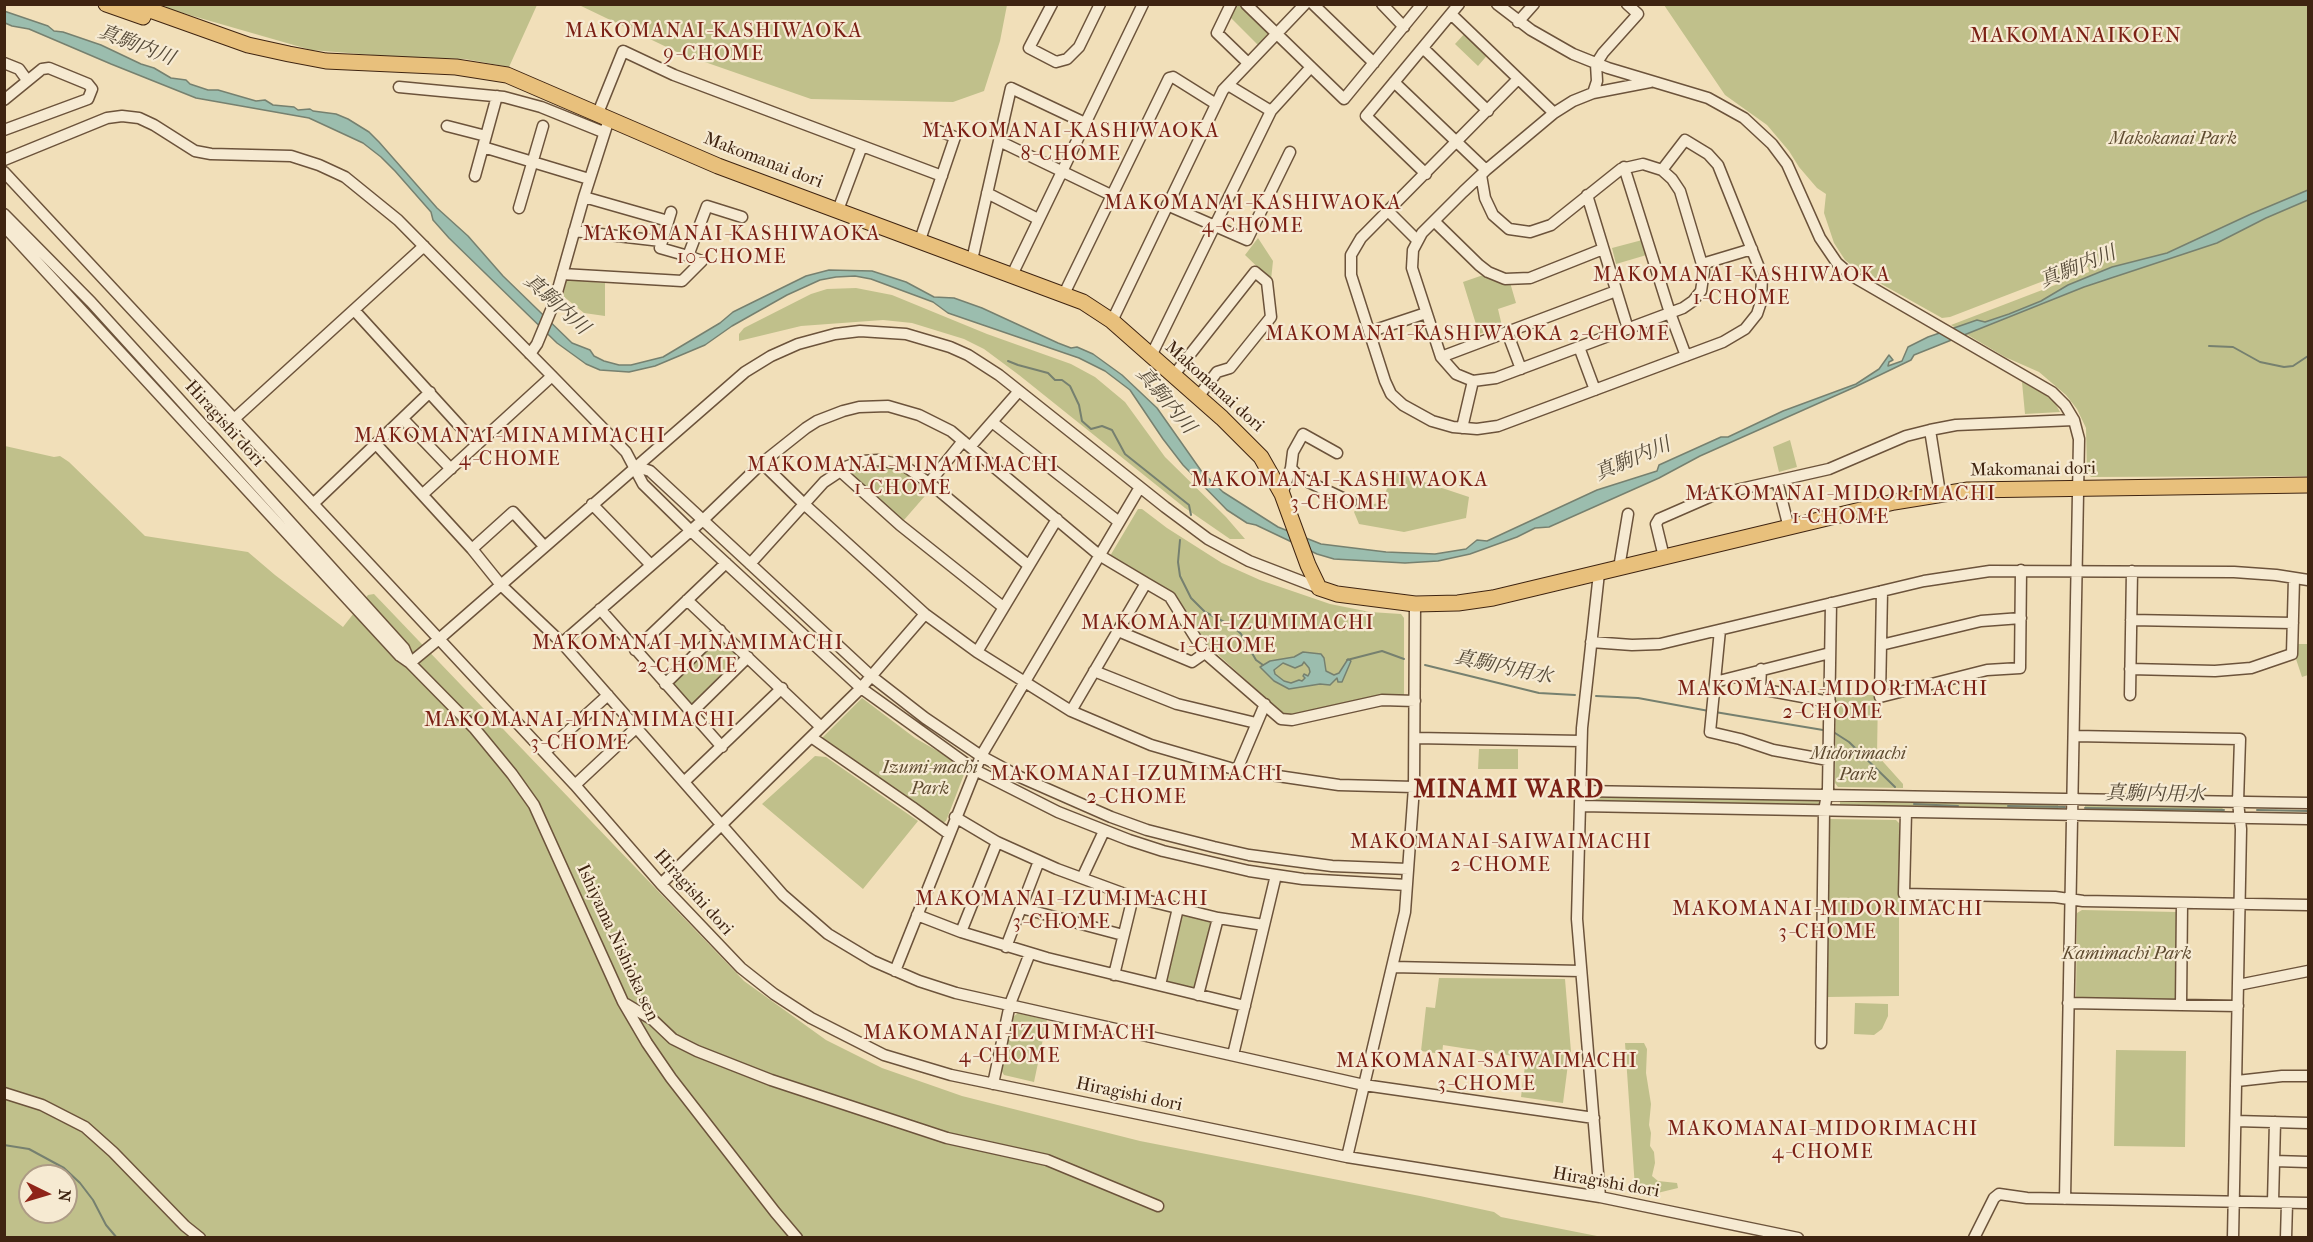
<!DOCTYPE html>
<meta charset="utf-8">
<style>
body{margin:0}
#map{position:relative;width:2313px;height:1242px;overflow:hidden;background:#f1dfb9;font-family:"IM FELL French Canon",serif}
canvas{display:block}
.frame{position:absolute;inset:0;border:6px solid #3f2411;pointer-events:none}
.north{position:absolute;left:18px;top:1164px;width:60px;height:60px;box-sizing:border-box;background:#f6ead2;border:2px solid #ad9b85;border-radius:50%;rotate:95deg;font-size:16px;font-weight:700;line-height:24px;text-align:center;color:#3f2411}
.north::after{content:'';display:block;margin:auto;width:21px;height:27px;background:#8f2418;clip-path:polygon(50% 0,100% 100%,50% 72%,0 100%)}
</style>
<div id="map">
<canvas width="2313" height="1242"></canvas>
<div class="frame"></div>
<div class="north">N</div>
</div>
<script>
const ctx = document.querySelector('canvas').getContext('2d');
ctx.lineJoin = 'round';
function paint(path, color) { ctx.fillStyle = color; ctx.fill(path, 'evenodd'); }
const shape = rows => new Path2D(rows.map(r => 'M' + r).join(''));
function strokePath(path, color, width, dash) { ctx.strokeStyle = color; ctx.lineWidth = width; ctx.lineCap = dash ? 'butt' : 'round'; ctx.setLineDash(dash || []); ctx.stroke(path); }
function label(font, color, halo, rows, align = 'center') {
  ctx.font = font + ' "IM FELL French Canon","Noto Serif JP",serif'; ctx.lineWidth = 4.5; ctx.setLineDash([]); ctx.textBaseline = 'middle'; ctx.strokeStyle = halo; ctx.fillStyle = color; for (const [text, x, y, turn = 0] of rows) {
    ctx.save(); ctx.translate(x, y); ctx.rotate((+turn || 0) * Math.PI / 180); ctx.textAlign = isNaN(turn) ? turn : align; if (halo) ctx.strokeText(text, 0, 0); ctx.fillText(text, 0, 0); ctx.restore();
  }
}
const green = shape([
 [163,5,537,5,509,67,465,59,398,57,311,50,172,10],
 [579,5,1007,5,1000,41,984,91,953,102,811,99,679,53],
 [1233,5,1246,5,1270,31,1258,45,1228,15],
 [1664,5,2308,5,2308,476,2091,477,2087,472,2086,428,2077,409,2066,395,2039,372,2005,357,1951,325,2089,272,2088,267,2072,270,1950,317,1942,318,1860,272,1845,260,1834,243,1824,213,1826,194,1817,188,1799,167,1789,151,1767,125,1725,95],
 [1467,31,1490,52,1478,66,1455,44],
 [1258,238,1273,261,1271,280,1245,255],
 [1646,239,1650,254,1616,264,1612,248],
 [1489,273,1509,279,1516,303,1498,309,1502,326,1479,334,1463,282],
 [567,278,592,279,592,282,605,283,605,316,584,313,563,296],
 [856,288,892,295,987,334,1071,364,1095,377,1125,402,1165,457,1226,517,1245,539,1230,539,1185,508,1019,375,984,349,964,339,912,323,883,320,801,326,739,341,739,334,744,328,811,294,827,289],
 [2022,382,2046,395,2055,403,2060,412,2025,414],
 [1790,440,1797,467,1779,472,1773,447],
 [5,446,54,457,60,456,69,462,145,536,248,552,275,575,343,627,368,595,374,594,744,981,826,1040,882,1068,962,1096,1140,1141,1420,1196,1494,1212,1501,1217,1602,1237,5,1238],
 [30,1176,66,1176,66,1212,30,1212],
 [881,464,898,467,931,489,904,520,881,503,847,472,855,466],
 [1394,472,1469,497,1466,518,1404,532,1359,524,1354,512,1361,502,1366,505,1381,503],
 [1138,509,1142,509,1167,528,1222,563,1260,580,1330,604,1370,612,1401,614,1404,618,1404,697,1381,697,1289,715,1281,712,1202,640,1172,593,1110,556],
 [721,634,743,656,692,709,669,685],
 [2295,644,2308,644,2308,675,2302,677,2295,656],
 [1836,695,1878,695,1877,755,1903,784,1903,788,1838,787,1835,783],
 [862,698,915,738,962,765,965,772,946,821,943,823,822,738],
 [1479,749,1518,749,1518,769,1478,769],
 [815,756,826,757,918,821,863,889,762,804],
 [1593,796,1821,800,1822,804,1819,807,1593,802],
 [1840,799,2058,803,2058,812,1840,808],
 [2094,803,2221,806,2225,812,2224,814,2085,811,2085,805],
 [1829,819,1896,820,1899,823,1899,996,1827,997],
 [2082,910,2177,912,2178,998,2175,1001,2076,999,2077,913],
 [1180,914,1212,920,1213,924,1194,991,1167,984,1164,981],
 [1439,978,1565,979,1572,1064,1568,1064,1563,1103,1521,1097,1526,1058,1443,1045,1442,1054,1421,1051,1426,1007,1435,1008],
 [1855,1003,1888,1004,1888,1016,1882,1029,1874,1035,1854,1034],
 [1018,1013,1047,1020,1034,1082,1004,1075,1001,1070,1013,1017],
 [1625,1043,1644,1043,1647,1049,1646,1073,1651,1104,1649,1125,1651,1133,1650,1146,1654,1152,1655,1163,1652,1176,1658,1181,1677,1183,1678,1188,1645,1196,1642,1192,1635,1188],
 [2116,1050,2186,1051,2185,1147,2114,1146]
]);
const water = shape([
 [4,11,48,26,54,31,63,32,101,45,141,64,154,68,171,78,186,80,190,84,208,90,218,90,256,101,265,100,273,105,294,107,298,110,310,109,313,111,336,114,348,119,369,132,379,142,437,208,468,236,503,276,572,343,590,350,594,356,604,361,619,365,631,365,663,357,720,323,733,312,806,276,829,270,872,271,906,282,934,297,954,298,982,308,1058,343,1071,348,1077,347,1093,354,1122,375,1157,408,1202,472,1223,492,1278,527,1321,544,1386,552,1435,554,1466,549,1477,540,1487,541,1597,490,1657,471,1659,465,1721,437,1728,437,1783,411,1856,384,1879,369,1889,355,1893,360,1889,362,1888,366,1902,361,1908,347,1928,337,1977,320,1985,322,2009,314,2041,301,2068,285,2112,267,2167,253,2251,214,2308,190,2308,200,2266,218,2217,243,2084,287,1914,355,1911,360,1855,387,1700,456,1659,478,1549,527,1535,528,1517,537,1470,554,1438,561,1405,563,1334,559,1317,554,1256,525,1247,523,1227,510,1183,465,1163,439,1130,390,1105,371,1079,358,948,313,933,302,871,279,855,276,836,277,820,280,787,295,732,326,705,345,655,366,629,372,600,370,586,364,557,343,449,238,433,220,431,212,395,171,381,157,363,143,309,118,196,98,111,64,29,29,12,26,5,23,4,11],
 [1303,652,1321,654,1324,658,1326,671,1334,675,1339,673,1348,659,1351,661,1342,682,1338,682,1337,678,1330,685,1320,684,1289,689,1274,681,1260,667,1270,661,1294,657,1303,652],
 [1304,662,1309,668,1310,672,1308,676,1304,674,1303,676,1305,678,1302,681,1299,680,1291,683,1284,681,1275,674,1274,670,1283,663,1295,668,1302,665,1304,662]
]);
const stream = shape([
 [2209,346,2233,347,2260,362,2284,367,2293,366,2308,356],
 [1008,361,1018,365,1048,373,1055,380,1062,380,1070,386,1079,405,1082,421,1091,429,1102,426,1112,430,1125,454,1189,505,1191,515],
 [1180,540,1178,562,1180,576,1191,598,1205,612,1234,627,1241,634,1256,660,1263,665],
 [1347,660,1382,651,1404,659],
 [1425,665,1539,693,1575,695],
 [1596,696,1638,698,1709,711],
 [1715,712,1823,730],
 [1835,733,1849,742,1895,787],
 [1914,804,1958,806],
 [2008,806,2065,807],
 [2085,808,2224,810],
 [2257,810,2308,811],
 [4,1145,29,1149,64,1168,80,1183,93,1200,106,1225,117,1238]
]);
const minor = shape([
 [1052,4,1029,48,1056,62,1067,59,1079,47,1100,4],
 [1231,4,1217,33,1248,63],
 [1246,4,1344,99,1422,4],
 [1313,4,1374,63],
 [1382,4,1404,27],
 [1497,4,1531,30,1573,54,1608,68,1708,98,1744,118,1772,144,1787,164,1820,238,1837,263,1852,276,2052,392,2065,405,2074,420,2079,439,2065,1199],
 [1451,14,1554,113],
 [1518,22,1534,4],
 [1423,48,1488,111],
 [4,63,19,69,27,80],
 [1518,79,1361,238,1351,255,1351,275,1385,381,1391,394,1403,405,1432,421,1453,427,1477,429,1498,426,1723,342,1745,329,1757,314,1761,302,1762,275,1718,165,1708,154,1685,140,1662,170],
 [1394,82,1486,170],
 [1228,85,1271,111],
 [399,87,504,97,541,107,603,132],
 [1593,93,1597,81,1596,64,1603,53,1638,14,1627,4],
 [4,100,42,69,49,68,88,84,92,89,88,99,4,130],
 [598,113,623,51,674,75,942,176],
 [447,126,486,136],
 [999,141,1111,195],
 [483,147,589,179],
 [4,160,107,118,122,116,139,118,154,125,195,151,211,154,291,156,319,165,345,177,398,220,552,376,626,452,643,484,690,530,861,688,975,770,1058,812,1129,840,1163,851,1249,871,1303,879,1407,885],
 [1624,167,1670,313,1686,356],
 [4,172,439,639,745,372,771,356,798,344,835,334,860,331,906,334,950,347,968,355,999,375,1165,507,1208,539,1249,561,1319,588],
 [1426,174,1366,116,1459,4],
 [1481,175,1485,198,1493,215,1509,229,1530,232,1551,225,1621,169,1643,164,1662,170,1672,179,1680,191,1704,271,1701,291,1693,301,1683,308,1496,378,1473,381,1456,374,1441,357,1412,268,1413,250,1422,233,1463,192,1481,175,1486,170,1554,113,1573,101,1593,93,1650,82],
 [475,176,497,96],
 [987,193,1038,219],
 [1587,195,1628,329],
 [584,197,668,221],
 [1167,205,1247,240,1290,152],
 [519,208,543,126],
 [838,210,862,146],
 [1388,211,1417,240],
 [671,212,660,248,688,256],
 [4,214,91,302,171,390,404,648,410,662],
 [1434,221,1479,265,1488,272,1505,279,1530,278,1603,249],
 [4,226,400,656,410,663,475,729,512,774,534,805,623,1002,647,1043,671,1078,775,1212,797,1238],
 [574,231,661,241],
 [920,240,955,137,933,129],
 [972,260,1011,88,1085,123],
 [1702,264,1752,249],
 [562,274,682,281,702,261,688,256,707,206,742,217],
 [1012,275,1143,4],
 [1064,294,1169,78,1173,77,1216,104],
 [354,310,477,445],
 [1112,321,1223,90,1305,4],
 [1369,332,1426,313],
 [1507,332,1521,369],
 [1579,347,1595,390],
 [530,354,537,344,554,303,584,197,609,119],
 [1151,356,1271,111,1311,67],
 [1441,357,1616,291],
 [1173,376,1255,272,1267,282,1271,317,1230,368,1217,372,1198,397],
 [403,419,451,469],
 [233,420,424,246],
 [992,422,1119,522],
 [1462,428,1473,381],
 [1930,430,1940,493],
 [376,444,472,549,501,585,562,643,783,895,828,934,873,961,919,981,956,993,1364,1085,1594,1118],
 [970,447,1019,391],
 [762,463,804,504,925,614,977,652,1071,711,1151,745,1237,770,1339,785,1414,787],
 [635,466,650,471,871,676,925,718,981,756,1020,777,1111,817,1147,830,1214,847,1249,855,1332,866,1408,869],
 [1291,468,1300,478,1351,502],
 [840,471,900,525,1003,607],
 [1777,481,1789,528],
 [929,483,963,441],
 [423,494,552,376],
 [1282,494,1291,468,1293,452,1303,434,1337,453],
 [313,504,430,392],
 [592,504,650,564],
 [472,549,513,512,544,546],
 [1664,557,1656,524,1659,519,1714,495,1829,469,1906,436,1930,430,1956,425,2074,420],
 [750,564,824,482,848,466,862,461,878,460,903,465,932,485,1028,565],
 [1619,568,1628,514],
 [1599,573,1582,728,1577,919,1600,1197],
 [1146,583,1170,597,1205,653,1281,719,1292,720,1382,700,1415,701],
 [1882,591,1880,697,1987,670,2020,668,2021,570],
 [687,600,821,727],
 [600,609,722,747],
 [2131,620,2293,623],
 [1720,630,1710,732,1740,739,1773,750,1828,760],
 [1118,631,1192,662,1205,653],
 [1591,642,1632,645,1660,644,1924,581,1990,571,2234,572,2276,575,2308,580],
 [562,643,703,520,762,463,806,428,817,421,843,411,859,407,888,406,919,415,951,431,1099,555,1146,583,1071,711],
 [1881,645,1981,621,2021,618],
 [635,650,726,563],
 [977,652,1057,519],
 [410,663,439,639,575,785,661,884,741,968,774,994,811,1018,884,1055,951,1075,1347,1157,1600,1197,1798,1238],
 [1761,669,1760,689,1830,702],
 [2130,669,2215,671,2251,668,2292,654,2294,578],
 [1094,671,1177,704,1256,723],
 [1715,682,1830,653],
 [665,684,720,630],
 [2130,695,2132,571],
 [691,713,748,657],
 [2074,736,2240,739,2238,802,2241,829,2233,1238],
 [811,737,912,807,949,834],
 [1415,738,1581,741],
 [545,752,608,695],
 [1237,770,1265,704],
 [685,781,782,688],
 [575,785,637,727],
 [1580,791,2308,803],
 [1580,806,2308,819],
 [1906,812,1904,894,2055,897,2083,901,2308,905],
 [955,817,997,842,1057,869,1133,897,1218,918,1264,925],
 [1082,878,1104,831],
 [661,884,861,688,925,614],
 [1021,908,1123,935],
 [917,915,961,932,1047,958,1245,1006],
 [961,932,997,842],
 [1006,947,1039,861],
 [1392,967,1581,971],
 [895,971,981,756,1140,487],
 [1114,975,1133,897],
 [1160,985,1178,908],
 [2238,985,2308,971],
 [1198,995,1218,918],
 [2068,1003,2238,1006],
 [626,1004,653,1020,673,1039,697,1051,771,1080,947,1138,1047,1160,1158,1206],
 [2181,1005,2182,903],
 [1821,1043,1824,811,1828,789,1831,603],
 [1233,1055,1276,875],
 [2237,1081,2282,1076,2308,1076],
 [993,1084,1010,1004,1030,953],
 [4,1093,42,1105,85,1127,113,1152,185,1226,200,1238],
 [2236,1121,2308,1123],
 [1347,1157,1405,912,1414,787,1415,604],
 [2274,1161,2308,1162],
 [2273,1202,2275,1122],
 [1974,1238,1994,1198,1999,1194,2027,1198,2308,1203],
 [2286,1238,2287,1203]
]);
const highway = shape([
 [106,4,143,17],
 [133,4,248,45,289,54,326,61,456,67,507,75,718,166,1083,302,1112,321,1222,418,1261,457,1282,494,1308,565,1319,588,1337,594,1415,604,1458,603,1493,598,1894,502,1968,490,2308,485]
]);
const parkNames = [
 ["Makokanai Park",2173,140],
 ["Midorimachi",1858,755],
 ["Park",1858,776],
 ["Izumi-machi",930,769],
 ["Park",930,790],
 ["Kamimachi Park",2127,955]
];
const streetNames = [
 ["Makomanai dori",763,161,21],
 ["Makomanai dori",1214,387,42],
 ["Hiragishi dori",224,424,48],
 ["Makomanai dori",2033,470,-1],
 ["Hiragishi dori",693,893,48],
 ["Ishiyama Nishioka sen",617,943,65],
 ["Hiragishi dori",1129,1095,12],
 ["Hiragishi dori",1606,1183,10]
];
const neighbourhoodNames = [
 ["MAKOMANAI-KASHIWAOKA",714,32],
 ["9-CHOME",714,55],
 ["MAKOMANAI-KASHIWAOKA",1071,132],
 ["8-CHOME",1071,155],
 ["MAKOMANAI-KASHIWAOKA",1253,204],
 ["4-CHOME",1253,227],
 ["MAKOMANAI-KASHIWAOKA",732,235],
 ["10-CHOME",732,258],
 ["MAKOMANAI-KASHIWAOKA",1742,276],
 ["1-CHOME",1742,299],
 ["MAKOMANAI-KASHIWAOKA 2-CHOME",1468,335],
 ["MAKOMANAI-MINAMIMACHI",510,437],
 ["4-CHOME",510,460],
 ["MAKOMANAI-MINAMIMACHI",903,466],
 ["1-CHOME",903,489],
 ["MAKOMANAI-KASHIWAOKA",1340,481],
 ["3-CHOME",1340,504],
 ["MAKOMANAI-MIDORIMACHI",1841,495],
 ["1-CHOME",1841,518],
 ["MAKOMANAI-IZUMIMACHI",1228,624],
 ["1-CHOME",1228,647],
 ["MAKOMANAI-MINAMIMACHI",688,644],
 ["2-CHOME",688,667],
 ["MAKOMANAI-MIDORIMACHI",1833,690],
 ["2-CHOME",1833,713],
 ["MAKOMANAI-MINAMIMACHI",580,721],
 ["3-CHOME",580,744],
 ["MAKOMANAI-IZUMIMACHI",1137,775],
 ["2-CHOME",1137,798],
 ["MAKOMANAI-SAIWAIMACHI",1501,843],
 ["2-CHOME",1501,866],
 ["MAKOMANAI-IZUMIMACHI",1062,900],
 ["3-CHOME",1062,923],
 ["MAKOMANAI-MIDORIMACHI",1828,910],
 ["3-CHOME",1828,933],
 ["MAKOMANAI-IZUMIMACHI",1010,1034],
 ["4-CHOME",1010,1057],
 ["MAKOMANAI-SAIWAIMACHI",1487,1062],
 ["3-CHOME",1487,1085],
 ["MAKOMANAI-MIDORIMACHI",1823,1130],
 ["4-CHOME",1823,1153]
];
const waterNames = [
 ["真駒内川",136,46,21],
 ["真駒内川",2078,268,-22],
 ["真駒内川",556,305,42],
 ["真駒内川",1165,401,50],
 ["真駒内川",1633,460,-23],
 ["真駒内用水",1503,668,12],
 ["真駒内用水",2155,795,1]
];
const quarterNames = [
 ["MAKOMANAIKOEN",2076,37]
];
const districtNames = [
 ["MINAMI WARD",1509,791]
];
paint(green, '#c0c08b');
paint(water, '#9bbdae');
strokePath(water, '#76806f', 1.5);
strokePath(stream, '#76806f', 2);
strokePath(minor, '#6c533b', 13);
strokePath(highway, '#3f2411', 17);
strokePath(minor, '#f6ead2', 10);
strokePath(highway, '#e8c07c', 15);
label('italic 18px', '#5f4b30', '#f6ead2', parkNames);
label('18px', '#3f2411', '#f6ead2', streetNames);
ctx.letterSpacing = '1.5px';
label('20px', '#7a1f14', '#f6ead2', neighbourhoodNames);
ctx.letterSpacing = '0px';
label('italic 20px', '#564a38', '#f6ead2', waterNames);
ctx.letterSpacing = '1.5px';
label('21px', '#7a1f14', '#f6ead2', quarterNames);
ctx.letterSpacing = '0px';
ctx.letterSpacing = '1.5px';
label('bold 24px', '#7a1f14', '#f6ead2', districtNames);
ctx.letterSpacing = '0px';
</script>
